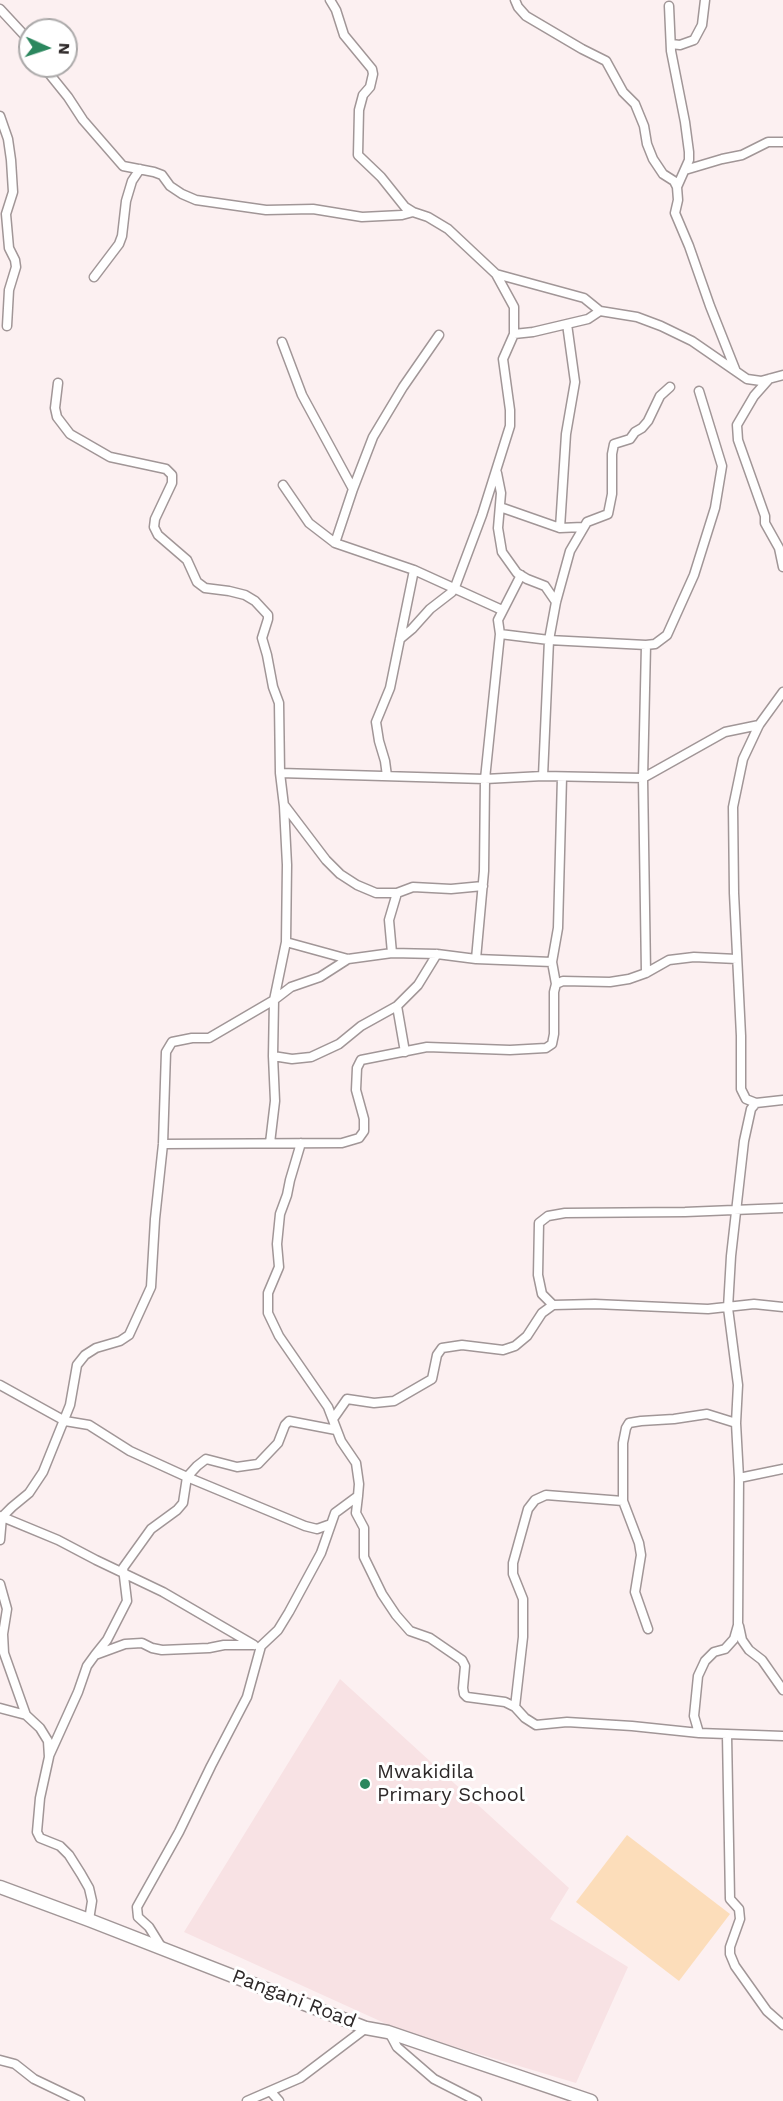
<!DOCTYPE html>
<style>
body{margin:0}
#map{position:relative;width:783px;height:2101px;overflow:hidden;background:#fcf0f1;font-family:"Work Sans",sans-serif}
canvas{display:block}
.north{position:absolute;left:18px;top:18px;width:60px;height:60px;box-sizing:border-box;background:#fff;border:2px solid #aba9a9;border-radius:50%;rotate:93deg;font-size:16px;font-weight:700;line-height:24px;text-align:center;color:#2d2828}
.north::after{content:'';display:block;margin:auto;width:21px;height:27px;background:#2b875e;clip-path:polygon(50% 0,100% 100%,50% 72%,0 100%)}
</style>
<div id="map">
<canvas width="783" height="2101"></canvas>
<div class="north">N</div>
</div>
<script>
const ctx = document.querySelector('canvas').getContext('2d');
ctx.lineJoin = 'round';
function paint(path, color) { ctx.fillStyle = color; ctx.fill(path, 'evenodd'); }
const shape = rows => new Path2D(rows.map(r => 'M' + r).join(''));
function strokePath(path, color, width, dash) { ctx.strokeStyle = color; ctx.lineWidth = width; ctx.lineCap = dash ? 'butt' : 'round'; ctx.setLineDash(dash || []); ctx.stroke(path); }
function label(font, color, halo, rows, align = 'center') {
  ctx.font = font + ' "Work Sans",sans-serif'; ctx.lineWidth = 6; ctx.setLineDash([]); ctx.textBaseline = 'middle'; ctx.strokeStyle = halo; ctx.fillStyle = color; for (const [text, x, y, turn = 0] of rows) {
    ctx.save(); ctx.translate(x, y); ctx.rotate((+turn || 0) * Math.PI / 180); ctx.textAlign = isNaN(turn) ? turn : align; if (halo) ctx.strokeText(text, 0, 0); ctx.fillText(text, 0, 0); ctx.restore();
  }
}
const built = shape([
 [340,1679,569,1888,550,1919,628,1967,576,2083,402,2031,184,1932]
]);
const green = shape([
 [627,1835,730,1914,679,1981,576,1902]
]);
const street = shape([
 [330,0,336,10,344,35,372,69,373,74,370,87,363,95,359,110,358,155,381,177,405,207,413,212],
 [515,0,518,7,526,16,582,49,606,61,623,92,635,104,644,126,647,144,653,159,663,174,674,181,677,187,678,200,675,213,689,246,710,306,735,369],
 [669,6,671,51,685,122,689,152,689,160,677,187],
 [0,9,26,37,30,43],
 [671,44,680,45,694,40,702,25,705,0],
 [43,66,68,97,83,120,123,166,154,172,162,175,170,186,182,194,196,200,266,210,313,209,362,217,402,215,413,212,428,217,448,229,496,274,584,298,600,311,637,317,661,326,692,341,747,379,761,381,783,375],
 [0,116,8,139,11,160,13,192,6,214,9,248,15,260,16,267,9,290,7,326],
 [685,170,722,159,742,155,768,142,783,142],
 [94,277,119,244,122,236,126,201,132,181,140,169],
 [514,334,533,332,588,319,600,311],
 [282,342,302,395,353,489],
 [769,379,754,396,737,425,738,440,765,516,765,523,779,548,783,567],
 [58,383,55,408,57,417,70,434,110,457,166,469,172,475,172,483,155,519,154,527,158,535,187,560,197,582,205,588,229,591,245,595,255,601,268,615,268,619,262,638,267,655,273,687,279,703,280,773,284,806,287,865,286,942,274,1000,273,1056,275,1101,270,1143],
 [497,473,501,493,498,528,502,552,517,573,527,579,545,586,556,602],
 [283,485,309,523,335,543,414,570,502,610],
 [500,507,560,528,583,527],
 [560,528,566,434,575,382,567,324],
 [335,543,353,489,373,437,403,387,439,335],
 [500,634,549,640,646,645,655,644,667,635,694,575,715,508,722,466,699,391],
 [400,639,412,629,430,609,452,592,455,587,482,515,510,426,510,410,503,359,514,334,514,307,496,274],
 [783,692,759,725,743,759,733,807,734,893,741,1036,741,1089,746,1099,756,1103,783,1100],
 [280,773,485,779,543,776,643,778,725,732,759,725],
 [387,776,385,761,379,741,376,722,390,688,414,570],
 [543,776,549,640,556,602,570,551,587,522,608,514,612,494,612,454,614,444,630,439,635,432,642,428,648,421,660,396,670,387],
 [285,806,326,860,340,874,357,885,376,893,397,893],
 [286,942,348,959,392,953,437,954,476,959,552,962],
 [392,953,389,920,397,893,413,887,451,889,483,886],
 [476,959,484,871,485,779,500,634,498,620,521,575],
 [646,973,643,778,646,645],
 [556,984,552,962,558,928,562,777],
 [405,1052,397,1006,418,985,437,954],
 [273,1056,292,1059,311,1057,339,1044,361,1026,397,1006],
 [163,1144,342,1143,359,1138,364,1131,364,1119,356,1090,357,1068,361,1060,427,1047,510,1050,546,1048,552,1044,554,1034,554,992,556,984,563,981,610,982,629,979,646,973,669,960,694,957,737,959],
 [553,1305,542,1294,538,1275,539,1223,548,1216,565,1213,685,1212,783,1208],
 [0,1385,65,1421,89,1425,130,1451,187,1477,305,1526,317,1529,331,1524],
 [333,1419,347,1399,374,1403,394,1401,432,1379,437,1355,442,1348,462,1345,503,1350,515,1346,527,1336,542,1313,553,1305,595,1304,708,1309,754,1304,783,1307],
 [739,1478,783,1469],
 [358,1496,356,1513,364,1528,364,1557,382,1594,396,1615,410,1631,430,1638,462,1660,465,1666,463,1688,464,1694,467,1697,505,1702,515,1707,525,1718,536,1725,567,1722,632,1726,699,1733,783,1736],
 [0,1516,58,1540,96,1560,163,1592,254,1645],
 [0,1540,2,1517,12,1507,29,1493,43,1472,70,1405,77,1365,85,1355,96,1348,120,1341,129,1335,151,1287,155,1219,163,1144,166,1052,172,1042,192,1038,209,1038,274,1000,291,987,320,977,348,959],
 [0,1584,7,1609,3,1634,4,1653,26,1715,40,1728,48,1741,49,1757,40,1798,37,1832,40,1838,60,1846,69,1855,81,1874,89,1888,92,1901,89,1920],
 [739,1626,742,1640,749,1650,762,1660,783,1690],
 [648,1629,635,1592,641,1555,639,1543,623,1501,623,1443,626,1428,629,1423,641,1421,674,1419,707,1414,736,1423],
 [95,1655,107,1640,127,1601,123,1568,151,1529,177,1510,183,1503,187,1477,197,1466,206,1459,237,1467,258,1464,278,1443,285,1425,289,1421,336,1430],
 [515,1707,523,1637,523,1599,513,1574,513,1563,528,1509,535,1500,546,1495,623,1501],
 [0,1708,26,1715],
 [699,1733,694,1716,698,1676,705,1661,714,1652,725,1649,734,1639,738,1625,739,1478,736,1423,738,1385,728,1308,731,1256,744,1141,751,1109,756,1103],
 [727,1735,730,1899,739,1909,740,1919,730,1947,730,1954,735,1966,767,2011,783,2025],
 [49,1756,78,1692,87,1666,95,1655,125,1644,142,1643,152,1648,162,1650,209,1648,224,1645,251,1645],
 [162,1948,149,1927,138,1917,137,1907,179,1832,211,1766,247,1697,261,1646,278,1630,289,1612,321,1553,335,1513,358,1496,359,1484,356,1463,341,1441,328,1407,279,1336,268,1313,268,1293,279,1267,277,1244,280,1214,287,1195,290,1180,301,1143],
 [389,2032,397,2047,434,2079,477,2101],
 [0,2060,15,2064,34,2079,80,2101],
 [271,2092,279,2101],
 [247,2101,300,2078,366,2028]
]);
const secondary = shape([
 [0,1887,89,1920,366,2028,388,2032,591,2101]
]);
const markers = [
 [365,1784,6,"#2b875e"]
];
const poiNames = [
 ["Mwakidila",377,1772],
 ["Primary School",377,1795]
];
const streetNames = [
 ["Pangani Road",294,1999,21]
];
paint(built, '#f8e2e4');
paint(green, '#fcddba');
strokePath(street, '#a19697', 11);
strokePath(secondary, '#a19697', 15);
strokePath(street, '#fff', 8);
strokePath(secondary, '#fff', 12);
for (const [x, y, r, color] of markers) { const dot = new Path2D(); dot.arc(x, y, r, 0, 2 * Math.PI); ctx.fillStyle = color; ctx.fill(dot); strokePath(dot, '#fff', 2); }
label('20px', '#2d2828', '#fff', poiNames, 'left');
label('20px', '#2d2828', '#fff', streetNames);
</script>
